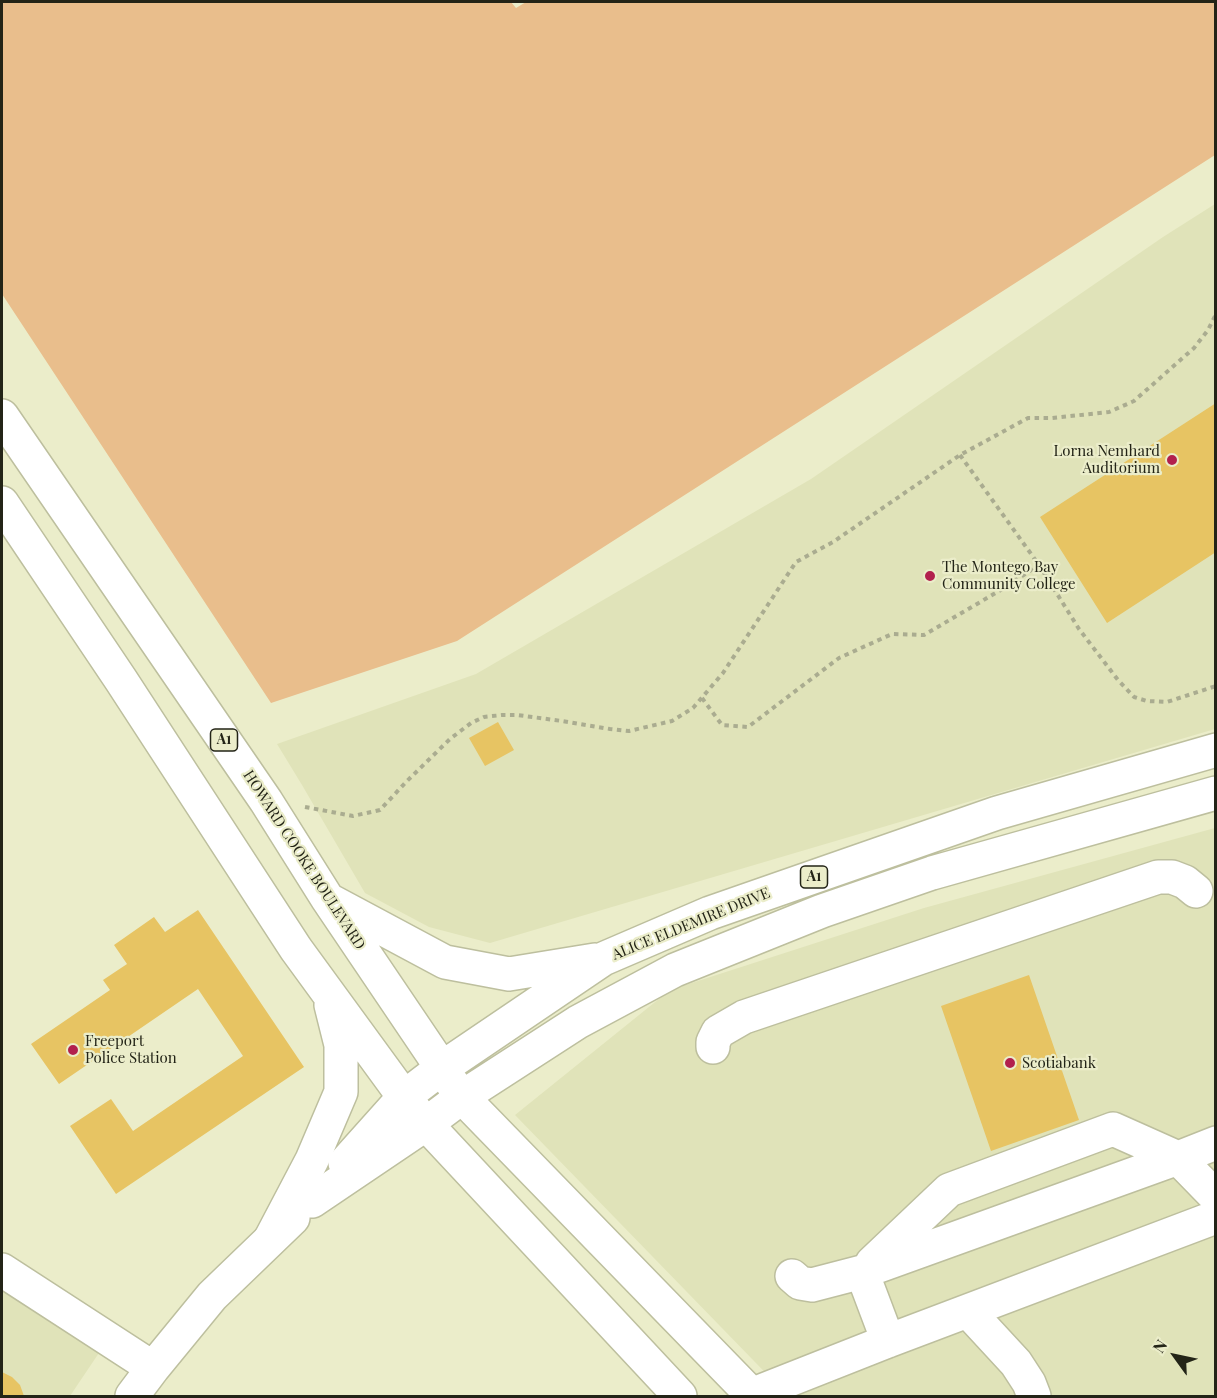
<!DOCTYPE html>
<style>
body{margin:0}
#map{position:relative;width:1217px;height:1398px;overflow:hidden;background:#ebedca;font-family:"Playfair Display",serif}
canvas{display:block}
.frame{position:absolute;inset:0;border:3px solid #232417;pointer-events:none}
.north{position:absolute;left:1145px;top:1326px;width:60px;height:60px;-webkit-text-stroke:4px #ebedca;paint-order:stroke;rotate:303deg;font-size:16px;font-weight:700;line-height:24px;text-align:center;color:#232417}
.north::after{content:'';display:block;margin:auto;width:21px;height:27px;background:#232417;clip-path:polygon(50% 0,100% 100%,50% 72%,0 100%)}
</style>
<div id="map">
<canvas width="1217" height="1398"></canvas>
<div class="frame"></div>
<div class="north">N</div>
</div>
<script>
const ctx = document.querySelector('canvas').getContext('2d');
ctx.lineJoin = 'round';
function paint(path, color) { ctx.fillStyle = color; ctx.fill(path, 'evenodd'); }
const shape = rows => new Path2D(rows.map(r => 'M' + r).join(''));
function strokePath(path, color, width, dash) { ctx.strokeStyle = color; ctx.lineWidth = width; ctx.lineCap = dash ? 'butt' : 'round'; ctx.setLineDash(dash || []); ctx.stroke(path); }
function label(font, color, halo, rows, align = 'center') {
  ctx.font = font + ' "Playfair Display",serif'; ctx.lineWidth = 4.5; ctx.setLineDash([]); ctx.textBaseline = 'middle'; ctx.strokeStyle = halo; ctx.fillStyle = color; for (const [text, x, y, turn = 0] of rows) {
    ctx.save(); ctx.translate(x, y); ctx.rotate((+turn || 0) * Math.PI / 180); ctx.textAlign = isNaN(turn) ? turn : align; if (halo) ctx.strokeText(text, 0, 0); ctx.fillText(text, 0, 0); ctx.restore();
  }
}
const built = shape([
 [1215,204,1215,729,490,943,429,927,365,893,302,785,277,744,476,674,811,479,1163,237],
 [1215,828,1215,1396,788,1396,515,1115,670,990,924,908],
 [2,1270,109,1338,70,1396,2,1396]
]);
const green = shape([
 [2,2,511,2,516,8,526,2,1215,2,1215,155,457,641,271,703,2,294]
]);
const building = shape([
 [1216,403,1216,552,1107,623,1040,517],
 [498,722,514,750,485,766,469,738],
 [198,910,304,1067,116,1194,70,1126,111,1099,133,1131,243,1056,198,989,59,1084,31,1044,110,990,103,980,127,964,114,945,154,917,165,932],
 [1029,975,1079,1120,991,1151,941,1006],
 [2,1372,12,1377,20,1385,24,1396,2,1396]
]);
const path = shape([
 [960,455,1039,565,1079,629,1118,680,1134,697,1147,701,1167,702,1216,686],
 [702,698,722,725,748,727,839,658,892,634,924,635,999,591,1039,565],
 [305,807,353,816,380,810,407,781,450,739,471,723,484,717,502,715,517,715,562,721,610,729,629,731,672,721,693,708,723,673,796,562,833,542,960,455,1028,418,1052,418,1109,412,1134,401,1194,348,1208,330,1216,314]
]);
const minor = shape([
 [713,1047,713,1042,718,1032,744,1017,1158,877,1172,877,1185,882,1196,891],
 [462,1097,753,1396],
 [345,1163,404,1097],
 [312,1201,426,1124,680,1396],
 [872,1263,949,1190,1113,1129,1178,1158,1216,1197],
 [2,1270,153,1368],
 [862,1272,888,1341],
 [792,1276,800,1283,812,1285,862,1272,1178,1158,1216,1143],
 [968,1311,1016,1363,1029,1383,1034,1396],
 [751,1395,888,1341,1216,1217],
 [132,1396,153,1368,212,1296,293,1218]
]);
const major = shape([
 [2,416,266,801,327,898,454,1086],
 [2,503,121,680,296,949,404,1097,426,1124,462,1097,578,1022,675,970,822,911,932,873,1216,793],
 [331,901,445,962,509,974,595,960],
 [404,1097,442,1068,603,959,710,913,997,813,1216,750],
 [271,1238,312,1160,341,1092,341,1045,331,1005]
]);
const markers = [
 [1172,460,6,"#b2204d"],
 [930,576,6,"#b2204d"],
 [73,1050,6,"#b2204d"],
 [1010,1063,6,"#b2204d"]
];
const shields = [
 [224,740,27],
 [814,877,27]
];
const shieldNames = [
 ["A1",224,740],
 ["A1",814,877]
];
const poiNames = [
 ["Lorna Nemhard",1160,451,"right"],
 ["Auditorium",1160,468,"right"],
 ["The Montego Bay",942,567],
 ["Community College",942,584],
 ["Freeport",85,1041],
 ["Police Station",85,1058],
 ["Scotiabank",1022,1063]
];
const streetNames = [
 ["HOWARD COOKE BOULEVARD",304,860,57],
 ["ALICE ELDEMIRE DRIVE",691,924,-22]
];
paint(built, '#e0e3b9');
paint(green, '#e9be8c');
paint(building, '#e7c463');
strokePath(minor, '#bdbf9e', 36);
strokePath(major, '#bdbf9e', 36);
strokePath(path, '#aaac90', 4, [4.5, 4.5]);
strokePath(minor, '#fff', 33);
strokePath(major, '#fff', 33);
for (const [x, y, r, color] of markers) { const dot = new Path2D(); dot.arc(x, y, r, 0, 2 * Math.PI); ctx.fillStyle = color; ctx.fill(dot); strokePath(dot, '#ebedca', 2); }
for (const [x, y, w] of shields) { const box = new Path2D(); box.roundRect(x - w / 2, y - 11, w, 22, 4.5); ctx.fillStyle = '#ebedca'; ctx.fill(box); strokePath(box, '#232417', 1.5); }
label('bold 14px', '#232417', null, shieldNames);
label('15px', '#232417', '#ebedca', poiNames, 'left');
label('15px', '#232417', '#ebedca', streetNames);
</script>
